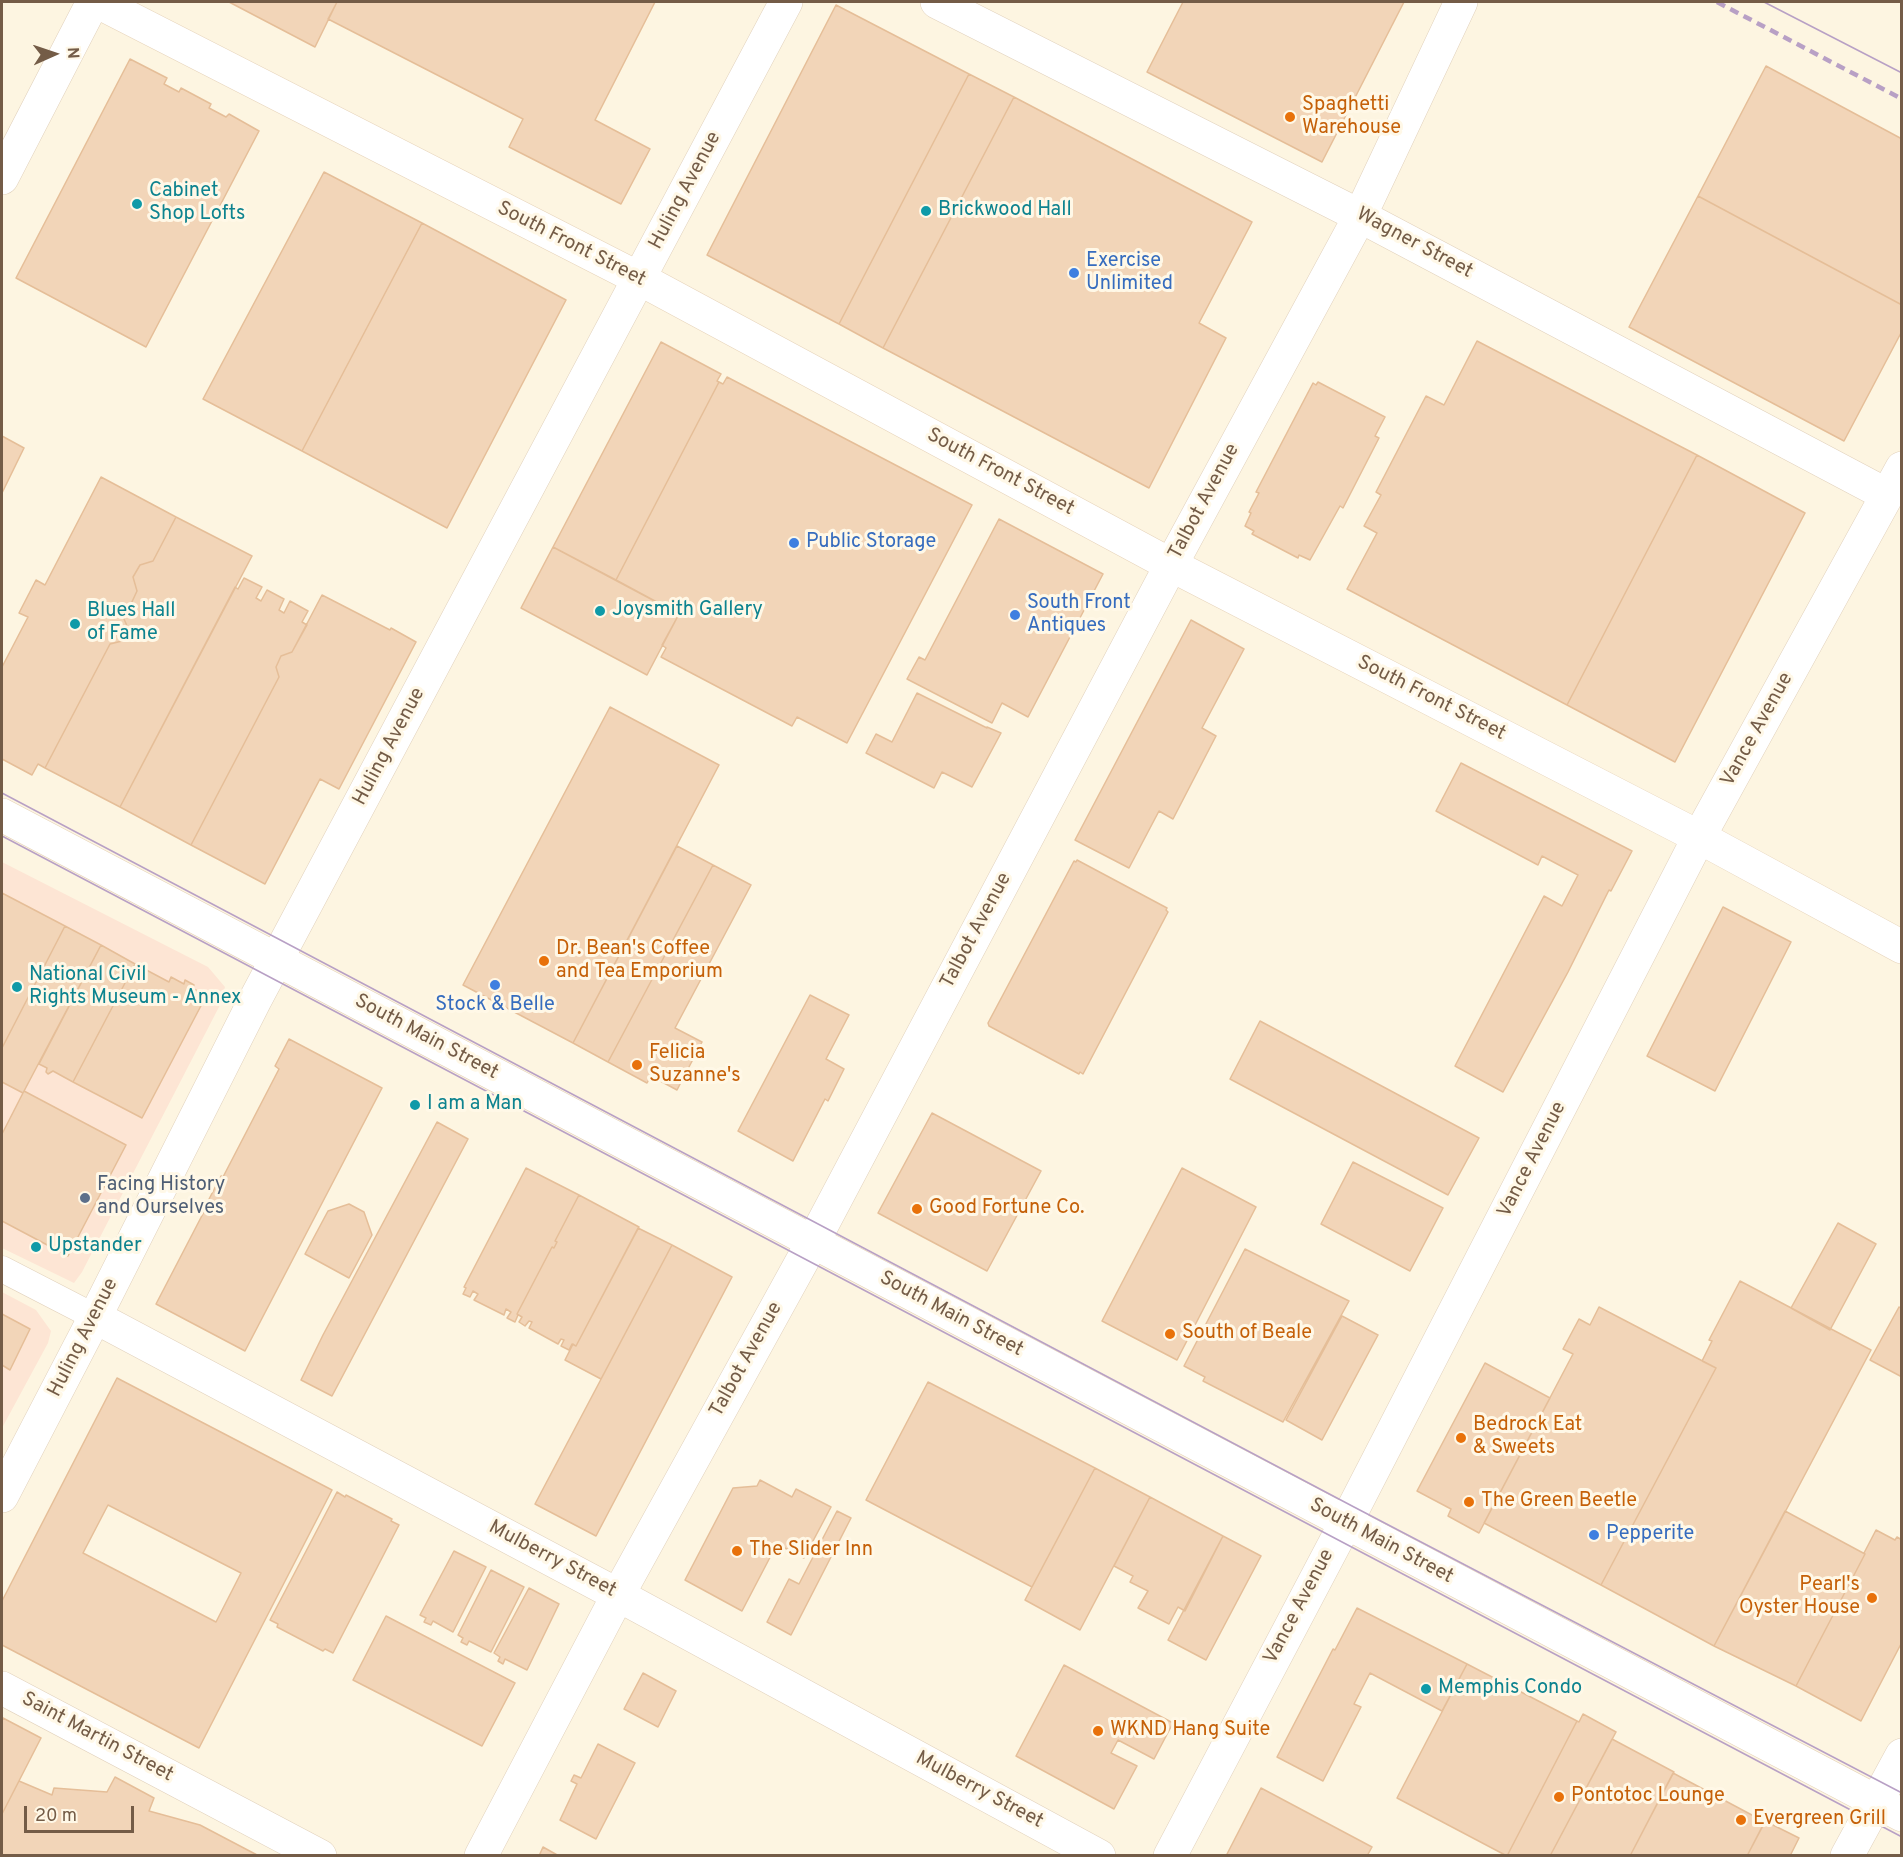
<!DOCTYPE html>
<style>
body{margin:0}
#map{position:relative;width:1903px;height:1857px;overflow:hidden;background:#fdf5e1;font-family:Overpass,sans-serif}
canvas{display:block}
.frame{position:absolute;inset:0;border:3px solid #745c47;pointer-events:none}
.north{position:absolute;left:24px;top:24px;width:60px;height:60px;-webkit-text-stroke:4px #fff8e7;paint-order:stroke;rotate:87deg;font-size:16px;font-weight:700;line-height:24px;text-align:center;color:#745c47}
.north::after{content:'';display:block;margin:auto;width:21px;height:27px;background:#745c47;clip-path:polygon(50% 0,100% 100%,50% 72%,0 100%)}
.scale{position:absolute;left:24px;top:1806px;width:110px;height:27px;box-sizing:border-box;border:3px solid #745c47;border-top:0;padding-left:8px;font-size:18px;line-height:21px;white-space:nowrap;color:#745c47;-webkit-text-stroke:4px #fff8e7;paint-order:stroke}
</style>
<div id="map">
<canvas width="1903" height="1857"></canvas>
<div class="frame"></div>
<div class="north">N</div>
<div class="scale">20 m</div>
</div>
<script>
const ctx = document.querySelector('canvas').getContext('2d');
ctx.lineJoin = 'round';
function paint(path, color) { ctx.fillStyle = color; ctx.fill(path, 'evenodd'); }
const shape = rows => new Path2D(rows.map(r => 'M' + r).join(''));
function strokePath(path, color, width, dash) { ctx.strokeStyle = color; ctx.lineWidth = width; ctx.lineCap = dash ? 'butt' : 'round'; ctx.setLineDash(dash || []); ctx.stroke(path); }
function label(font, color, halo, rows, align = 'center') {
  ctx.font = font + ' Overpass,sans-serif'; ctx.lineWidth = 6; ctx.setLineDash([]); ctx.textBaseline = 'middle'; ctx.strokeStyle = halo; ctx.fillStyle = color; for (const [text, x, y, turn = 0] of rows) {
    ctx.save(); ctx.translate(x, y); ctx.rotate((+turn || 0) * Math.PI / 180); ctx.textAlign = isNaN(turn) ? turn : align; if (halo) ctx.strokeText(text, 0, 0); ctx.fillText(text, 0, 0); ctx.restore();
  }
}
const commercial = shape([
 [2,862,208,967,225,987,220,1005,82,1272,74,1283,2,1248],
 [2,1292,36,1310,51,1331,48,1343,2,1428]
]);
const building = shape([
 [229,2,337,2,315,47,229,2],
 [337,2,655,2,595,120,650,149,621,204,509,147,523,119,328,19,337,2],
 [1183,2,1404,2,1322,162,1147,72,1183,2],
 [836,5,969,74,839,324,707,255,836,5],
 [130,59,167,78,164,84,179,92,181,88,211,104,209,108,226,117,229,114,259,131,146,347,16,278,130,59],
 [1766,66,1902,139,1902,305,1698,196,1766,66],
 [969,74,1014,97,883,348,839,324,969,74],
 [1014,97,1252,222,1199,323,1226,338,1149,488,883,348,1014,97],
 [324,172,422,223,302,451,203,399,324,172],
 [1698,196,1902,305,1902,331,1844,441,1629,327,1698,196],
 [422,223,566,300,447,528,302,451,422,223],
 [1477,341,1697,455,1567,705,1347,589,1377,533,1364,526,1381,495,1376,492,1426,396,1444,405,1477,341],
 [661,342,721,374,717,381,719,382,616,580,553,547,661,342],
 [727,377,972,505,847,743,797,717,792,726,661,657,666,648,662,645,679,614,616,580,719,382,723,384,727,377],
 [1318,382,1385,417,1375,436,1379,438,1343,508,1340,506,1310,560,1299,555,1298,558,1252,534,1254,531,1245,526,1251,513,1249,512,1259,493,1256,492,1313,383,1316,385,1318,382],
 [2,436,24,448,2,493,2,436],
 [1697,455,1805,513,1675,762,1567,705,1697,455],
 [101,477,176,517,153,561,140,565,133,577,137,591,124,619,128,628,122,641,110,644,45,768,38,764,32,775,2,759,2,667,28,617,19,613,36,580,45,585,101,477],
 [176,517,252,556,120,807,45,768,110,644,122,641,128,628,124,619,137,591,133,577,140,565,153,561,176,517],
 [999,519,1103,574,1028,717,1002,703,992,723,907,679,919,657,925,660,999,519],
 [553,547,679,614,647,675,521,608,553,547],
 [244,578,262,587,256,598,261,601,267,590,284,599,279,610,284,613,290,601,308,611,302,622,307,625,292,652,281,656,276,667,279,677,191,845,120,807,235,587,238,589,244,578],
 [322,595,390,630,391,628,416,642,339,789,320,779,265,884,191,845,279,677,276,667,281,656,292,652,322,595],
 [1191,620,1244,649,1202,728,1216,736,1173,819,1159,811,1129,868,1075,840,1191,620],
 [917,693,987,728,987,727,1001,733,972,787,942,772,934,788,866,753,876,734,892,742,917,693],
 [610,707,719,765,573,1043,463,985,610,707],
 [1461,763,1632,851,1611,891,1609,890,1568,972,1503,1092,1455,1066,1544,896,1562,906,1578,875,1542,856,1538,865,1436,811,1461,763],
 [677,846,713,865,608,1062,573,1043,677,846],
 [1077,860,1167,908,1166,910,1168,912,1083,1074,1080,1072,1079,1074,989,1026,988,1023,1074,861,1076,862,1077,860],
 [713,865,751,885,675,1028,702,1042,677,1090,651,1076,647,1083,608,1062,713,865],
 [2,893,65,926,2,1048,2,893],
 [1723,907,1791,942,1715,1091,1647,1056,1723,907],
 [65,926,101,945,23,1093,2,1082,2,1048,65,926],
 [101,945,135,964,73,1082,53,1071,48,1074,46,1072,47,1068,39,1064,101,945],
 [135,964,169,982,171,977,184,984,185,980,194,985,192,988,201,993,199,997,204,1000,142,1118,73,1082,135,964],
 [810,995,849,1015,826,1059,844,1069,828,1101,825,1099,793,1161,738,1131,810,995],
 [1260,1021,1479,1138,1448,1195,1230,1079,1260,1021],
 [289,1039,382,1088,245,1351,156,1304,208,1204,207,1203,221,1176,223,1177,279,1069,275,1066,289,1039],
 [24,1091,126,1145,68,1256,2,1221,2,1134,24,1091],
 [932,1113,1041,1171,987,1271,878,1213,932,1113],
 [437,1122,468,1139,332,1396,301,1380,323,1335,437,1122],
 [1353,1162,1443,1208,1410,1271,1321,1224,1353,1162],
 [526,1168,579,1195,555,1241,557,1242,554,1248,552,1247,517,1314,518,1315,515,1322,507,1318,511,1312,506,1309,504,1315,474,1300,478,1294,473,1291,470,1297,463,1294,466,1288,464,1287,526,1168],
 [1182,1168,1256,1207,1177,1360,1102,1321,1182,1168],
 [579,1195,639,1227,576,1346,572,1344,569,1350,561,1346,564,1340,561,1339,558,1344,529,1328,532,1322,529,1321,525,1326,519,1322,522,1317,517,1314,552,1247,554,1248,557,1242,555,1241,579,1195],
 [349,1204,364,1212,372,1235,349,1278,305,1254,328,1211,349,1204],
 [1838,1223,1876,1244,1830,1330,1791,1308,1838,1223],
 [638,1228,672,1245,601,1379,565,1360,573,1344,576,1346,638,1228],
 [672,1245,732,1277,596,1536,535,1504,672,1245],
 [1245,1249,1349,1301,1283,1422,1203,1381,1205,1377,1184,1366,1245,1249],
 [1740,1281,1871,1350,1714,1646,1601,1585,1716,1368,1702,1361,1712,1341,1709,1340,1740,1281],
 [1599,1307,1716,1368,1601,1585,1484,1523,1573,1354,1563,1349,1579,1319,1590,1325,1599,1307],
 [1899,1307,1902,1309,1902,1377,1870,1360,1899,1307],
 [2,1314,30,1329,10,1370,2,1365,2,1314],
 [1342,1316,1378,1335,1322,1440,1286,1420,1342,1316],
 [1485,1363,1550,1398,1479,1533,1448,1516,1451,1509,1417,1491,1485,1363],
 [117,1378,332,1490,199,1748,2,1645,2,1601,117,1378],
 [108,1505,241,1573,216,1622,83,1553,108,1505],
 [928,1382,1095,1468,1032,1587,866,1500,928,1382],
 [1095,1468,1150,1497,1080,1630,1025,1600,1095,1468],
 [760,1480,792,1497,796,1489,831,1507,804,1558,777,1544,742,1611,685,1580,733,1488,757,1486,760,1480],
 [337,1492,345,1497,346,1495,392,1519,391,1521,399,1525,333,1653,325,1649,323,1651,277,1627,278,1624,270,1620,337,1492],
 [1150,1497,1223,1536,1185,1611,1178,1607,1169,1624,1138,1608,1148,1591,1130,1582,1133,1576,1114,1566,1150,1497],
 [837,1511,851,1518,791,1635,767,1622,789,1579,799,1584,837,1511],
 [1785,1511,1865,1554,1796,1686,1714,1646,1785,1511],
 [1876,1530,1895,1540,1897,1537,1902,1540,1902,1642,1861,1721,1796,1686,1865,1554,1864,1553,1876,1530],
 [1223,1536,1261,1556,1206,1660,1168,1640,1223,1536],
 [454,1551,486,1567,453,1632,433,1621,431,1625,424,1622,426,1618,420,1615,454,1551],
 [491,1570,524,1587,491,1652,469,1641,467,1645,461,1642,463,1638,458,1635,491,1570],
 [529,1588,559,1604,527,1670,505,1659,503,1664,498,1661,500,1657,494,1653,529,1588],
 [1357,1608,1467,1664,1442,1711,1370,1673,1354,1704,1361,1707,1323,1781,1277,1757,1333,1649,1335,1650,1357,1608],
 [386,1616,515,1683,482,1746,353,1680,386,1616],
 [1467,1664,1577,1721,1507,1856,1397,1798,1467,1664],
 [1064,1665,1173,1723,1154,1759,1118,1740,1111,1753,1137,1766,1114,1809,1016,1756,1064,1665],
 [643,1673,676,1691,658,1727,624,1709,643,1673],
 [1583,1714,1616,1732,1550,1856,1507,1856,1577,1721,1579,1722,1583,1714],
 [3,1718,41,1738,2,1814,2,1721,3,1718],
 [1612,1739,1674,1772,1630,1856,1550,1856,1612,1739],
 [598,1744,635,1763,596,1839,560,1820,577,1784,571,1781,574,1775,581,1778,598,1744],
 [1673,1773,1765,1822,1747,1856,1630,1856,1673,1773],
 [115,1777,154,1798,149,1811,200,1825,259,1856,2,1856,2,1814,19,1781,52,1795,54,1788,107,1792,115,1777],
 [1261,1788,1372,1847,1367,1856,1226,1856,1261,1788],
 [1765,1821,1799,1838,1790,1856,1747,1856,1765,1821],
 [543,1847,559,1856,539,1856,543,1847]
]);
const pedestrian = shape([
 [2,1269,95,1317]
]);
const minor = shape([
 [937,2,1360,216,1887,495],
 [2,178,93,2],
 [1699,837,1902,468],
 [95,1317,618,1595,1099,1856],
 [2,1496,95,1317,255,1000,786,2],
 [2,1688,320,1856],
 [481,1856,618,1595,822,1225,1171,565,1360,216,1461,2],
 [1847,1856,1902,1755]
]);
const tertiary = shape([
 [1170,1856,1354,1507,1699,837]
]);
const secondary = shape([
 [98,2,640,279,1171,565,1699,837,1902,947],
 [2,815,1902,1815]
]);
const tram = shape([
 [1764,2,1902,73],
 [2,793,1354,1507,1902,1793],
 [2,836,1902,1837]
]);
const rail = shape([
 [1717,2,1902,99]
]);
const markers = [
 [1290,117,6,"#e8710a"],
 [137,204,6,"#0f9aa8"],
 [926,211,6,"#0f9aa8"],
 [1074,273,6,"#3f7fe0"],
 [794,543,6,"#3f7fe0"],
 [600,611,6,"#0f9aa8"],
 [1015,615,6,"#3f7fe0"],
 [75,624,6,"#0f9aa8"],
 [544,961,6,"#e8710a"],
 [495,985,6,"#3f7fe0"],
 [17,987,6,"#0f9aa8"],
 [637,1065,6,"#e8710a"],
 [415,1105,6,"#0f9aa8"],
 [85,1198,6,"#5c6f8a"],
 [917,1209,6,"#e8710a"],
 [36,1247,6,"#0f9aa8"],
 [1170,1334,6,"#e8710a"],
 [1461,1438,6,"#e8710a"],
 [1469,1502,6,"#e8710a"],
 [1594,1535,6,"#3f7fe0"],
 [737,1551,6,"#e8710a"],
 [1872,1598,6,"#e8710a"],
 [1426,1689,6,"#0f9aa8"],
 [1098,1731,6,"#e8710a"],
 [1559,1797,6,"#e8710a"],
 [1741,1820,6,"#e8710a"]
];
const foodNames = [
 ["Spaghetti",1302,106],
 ["Warehouse",1302,129],
 ["Dr. Bean's Coffee",556,950],
 ["and Tea Emporium",556,973],
 ["Felicia",649,1054],
 ["Suzanne's",649,1077],
 ["Good Fortune Co.",929,1209],
 ["South of Beale",1182,1334],
 ["Bedrock Eat",1473,1426],
 ["& Sweets",1473,1449],
 ["The Green Beetle",1481,1502],
 ["The Slider Inn",749,1551],
 ["Pearl's",1860,1586,"right"],
 ["Oyster House",1860,1609,"right"],
 ["WKND Hang Suite",1110,1731],
 ["Pontotoc Lounge",1571,1797],
 ["Evergreen Grill",1753,1820]
];
const streetNames = [
 ["Huling Avenue",686,191,-62],
 ["Wagner Street",1414,244,28],
 ["South Front Street",571,245,27],
 ["South Front Street",1000,473,28],
 ["Talbot Avenue",1205,502,-62],
 ["South Front Street",1431,699,27],
 ["Vance Avenue",1758,730,-61],
 ["Huling Avenue",390,747,-62],
 ["Talbot Avenue",977,931,-62],
 ["South Main Street",426,1038,28],
 ["Vance Avenue",1533,1160,-63],
 ["South Main Street",951,1315,28],
 ["Huling Avenue",84,1338,-63],
 ["Talbot Avenue",747,1360,-61],
 ["South Main Street",1381,1542,28],
 ["Mulberry Street",552,1560,28],
 ["Vance Avenue",1300,1607,-62],
 ["Saint Martin Street",97,1738,28],
 ["Mulberry Street",979,1791,28]
];
const cultureNames = [
 ["Cabinet",149,192],
 ["Shop Lofts",149,215],
 ["Brickwood Hall",938,211],
 ["Joysmith Gallery",612,611],
 ["Blues Hall",87,612],
 ["of Fame",87,635],
 ["National Civil",29,976],
 ["Rights Museum - Annex",29,999],
 ["I am a Man",427,1105],
 ["Upstander",48,1247],
 ["Memphis Condo",1438,1689]
];
const shopNames = [
 ["Exercise",1086,262],
 ["Unlimited",1086,285],
 ["Public Storage",806,543],
 ["South Front",1027,604],
 ["Antiques",1027,627],
 ["Stock & Belle",495,1006,"center"],
 ["Pepperite",1606,1535]
];
const serviceNames = [
 ["Facing History",97,1186],
 ["and Ourselves",97,1209]
];
paint(commercial, '#fde5d4');
paint(building, '#f2d5b8');
strokePath(building, '#e5be98', 1.5);
strokePath(pedestrian, '#e1d1bc', 27);
strokePath(minor, '#e1d1bc', 34);
strokePath(tertiary, '#e1d1bc', 34);
strokePath(secondary, '#e6d3ba', 34);
strokePath(pedestrian, '#fff', 26);
strokePath(minor, '#fff', 33);
strokePath(tertiary, '#fff', 33);
strokePath(secondary, '#fff', 33);
strokePath(tram, '#b8a0c5', 1.5);
strokePath(rail, '#b8a0c5', 4.5, [9, 6]);
for (const [x, y, r, color] of markers) { const dot = new Path2D(); dot.arc(x, y, r, 0, 2 * Math.PI); ctx.fillStyle = color; ctx.fill(dot); strokePath(dot, '#fff8e7', 2); }
label('20px', '#c56008', '#fff8e7', foodNames, 'left');
label('20px', '#745c47', '#fff8e7', streetNames);
label('20px', '#0d838f', '#fff8e7', cultureNames, 'left');
label('20px', '#366cbe', '#fff8e7', shopNames, 'left');
label('20px', '#4e5e75', '#fff8e7', serviceNames, 'left');
</script>
